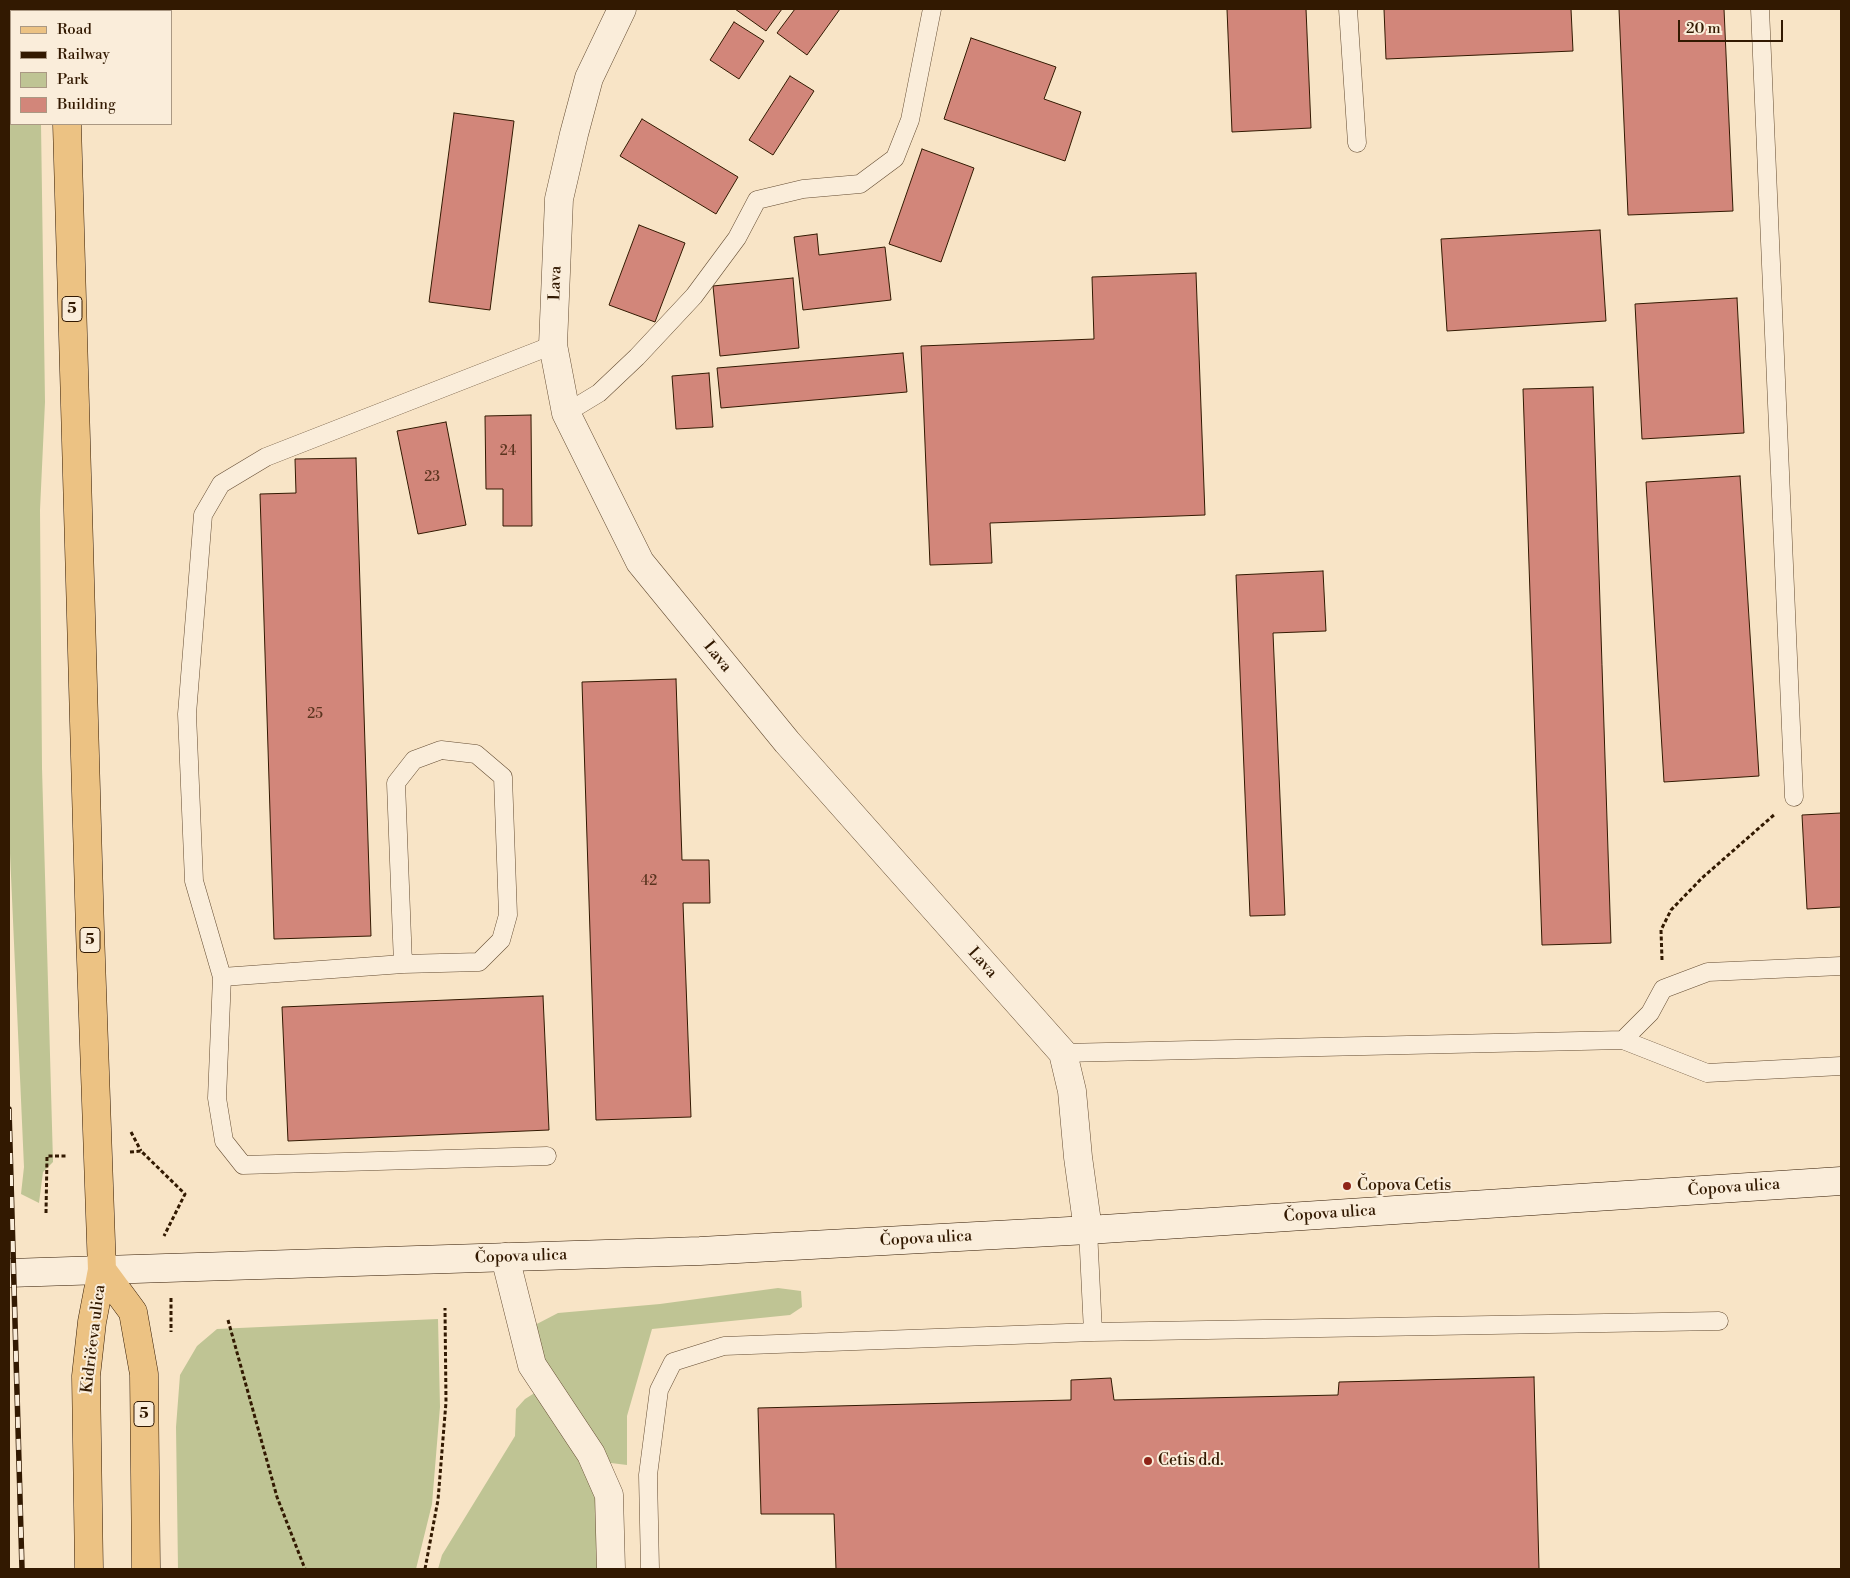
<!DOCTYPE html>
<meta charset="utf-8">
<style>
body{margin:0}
#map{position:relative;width:1850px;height:1578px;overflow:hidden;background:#f8e4c6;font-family:"Libre Bodoni",serif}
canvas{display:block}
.frame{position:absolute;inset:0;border:10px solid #321901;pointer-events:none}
.legend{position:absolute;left:10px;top:10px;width:162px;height:115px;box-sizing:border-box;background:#faedda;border:1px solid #aa9883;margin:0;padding:6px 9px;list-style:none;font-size:15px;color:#321901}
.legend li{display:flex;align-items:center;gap:10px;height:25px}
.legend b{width:25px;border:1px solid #aa9883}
.scale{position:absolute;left:1678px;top:20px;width:105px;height:22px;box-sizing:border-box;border:2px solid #321901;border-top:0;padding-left:6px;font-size:15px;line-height:18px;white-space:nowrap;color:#321901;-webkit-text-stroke:4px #faedda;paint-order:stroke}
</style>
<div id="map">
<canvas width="1850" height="1578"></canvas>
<div class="frame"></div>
<ul class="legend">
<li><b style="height:6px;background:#ecc283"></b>Road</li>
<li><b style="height:6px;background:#321901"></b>Railway</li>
<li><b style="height:14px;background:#bfc494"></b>Park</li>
<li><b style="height:14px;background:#d2867a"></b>Building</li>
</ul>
<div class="scale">20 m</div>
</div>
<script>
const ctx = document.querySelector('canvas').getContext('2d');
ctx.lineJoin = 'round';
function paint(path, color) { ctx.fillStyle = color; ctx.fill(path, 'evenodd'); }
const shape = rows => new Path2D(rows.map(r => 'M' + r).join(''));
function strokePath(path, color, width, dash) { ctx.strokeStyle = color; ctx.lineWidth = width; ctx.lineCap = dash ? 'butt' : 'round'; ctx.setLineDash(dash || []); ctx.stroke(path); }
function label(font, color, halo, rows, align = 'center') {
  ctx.font = font + ' "Libre Bodoni",serif'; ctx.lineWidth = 4; ctx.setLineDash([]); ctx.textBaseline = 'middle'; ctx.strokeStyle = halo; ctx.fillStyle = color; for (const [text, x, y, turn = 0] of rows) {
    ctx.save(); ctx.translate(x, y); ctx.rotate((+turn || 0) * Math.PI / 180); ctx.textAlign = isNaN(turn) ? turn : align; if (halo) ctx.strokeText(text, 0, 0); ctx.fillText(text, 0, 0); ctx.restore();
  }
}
const green = shape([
 [9,9,39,9,39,11,11,11,11,124,41,124,45,402,40,510,42,768,53,1162,43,1172,39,1203,21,1194,24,1167,9,831],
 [778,1288,801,1291,802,1307,790,1315,652,1329,627,1416,627,1465,595,1461,600,1569,438,1569,442,1555,515,1436,516,1409,525,1399,541,1389,533,1326,558,1313,660,1304],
 [438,1319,440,1407,432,1504,416,1569,178,1569,176,1427,180,1375,197,1346,217,1329]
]);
const building = shape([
 [735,9,782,9,766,31,735,9],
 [795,9,840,9,807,55,777,33,795,9],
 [1227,9,1306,9,1311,128,1232,132,1227,9],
 [1384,9,1571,9,1573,51,1386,59,1384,9],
 [1619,9,1724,9,1733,211,1628,215,1619,9],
 [734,22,764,41,739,79,710,60,734,22],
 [971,38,1056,67,1044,99,1081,112,1065,161,944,119,971,38],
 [790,76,814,91,773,155,749,140,790,76],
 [454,113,514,121,490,310,429,302,454,113],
 [642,119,738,177,716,214,620,156,642,119],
 [922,149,974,168,941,262,889,244,922,149],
 [639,225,685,243,655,322,609,305,639,225],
 [1600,230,1606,321,1447,331,1441,239,1600,230],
 [817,234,819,255,885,247,891,300,803,310,794,237,817,234],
 [1196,273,1205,515,990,523,992,563,930,565,921,346,1094,339,1092,277,1196,273],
 [793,278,799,348,720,356,713,286,793,278],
 [1737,298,1744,433,1642,439,1635,304,1737,298],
 [903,353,907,392,721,408,717,368,903,353],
 [709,373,713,427,676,429,672,376,709,373],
 [1593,387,1611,943,1542,945,1523,389,1593,387],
 [531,415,532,526,503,526,503,489,486,489,485,416,531,415],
 [446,422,466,525,418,534,397,431,446,422],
 [356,458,371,936,274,939,260,494,296,493,295,459,356,458],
 [1740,476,1759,776,1664,782,1646,482,1740,476],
 [1323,571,1326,631,1273,633,1285,915,1250,916,1236,575,1323,571],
 [676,679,682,860,709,860,710,903,683,903,691,1117,596,1120,582,682,676,679],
 [1841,813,1841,907,1807,909,1802,815,1841,813],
 [543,996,549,1130,288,1141,282,1007,543,996],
 [1534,1377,1539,1569,836,1569,834,1514,761,1514,758,1408,1071,1400,1071,1380,1111,1378,1114,1400,1338,1395,1339,1382,1534,1377]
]);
const path = shape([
 [1662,960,1661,930,1671,910,1702,878,1775,814],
 [131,1132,141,1151],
 [130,1152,141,1151,185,1194,164,1236],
 [46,1213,47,1156,66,1156],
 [171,1298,171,1332],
 [228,1320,277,1497,305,1569],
 [425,1569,438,1500,446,1402,445,1308]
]);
const lane = shape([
 [1348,9,1357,143],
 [1760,9,1794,797],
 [566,413,599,393,637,357,694,296,737,238,757,200,803,189,860,184,895,158,910,120,932,9],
 [222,977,403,964,479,962,501,940,508,915,503,777,476,754,441,750,414,760,396,783,403,964],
 [1623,1040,1650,1013,1663,989,1708,972,1841,966],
 [1063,1053,1623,1040,1707,1073,1841,1066],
 [547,1156,243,1165,224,1141,217,1098,222,977,194,881,187,714,203,515,221,484,266,457,553,345],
 [1088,1230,1093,1332,1719,1321],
 [650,1569,648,1475,659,1390,673,1362,724,1346,1093,1332]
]);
const street = shape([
 [622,9,589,78,574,134,559,199,553,345,566,413,640,562,787,742,1063,1053,1072,1091,1078,1157,1088,1230],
 [505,1257,532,1365,591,1454,609,1495,611,1569]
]);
const secondary = shape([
 [9,1273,700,1251,1088,1230,1841,1181]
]);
const primary = shape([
 [64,9,64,11],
 [67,124,90,931,102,1270,92,1322,86,1376,89,1569],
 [102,1270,133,1312,144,1374,146,1569]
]);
const rail = shape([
 [9,1109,22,1569]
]);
const markers = [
 [1347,1186,5,"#8f2418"],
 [1148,1461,5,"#8f2418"]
];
const numberNames = [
 ["24",508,452],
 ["23",432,478],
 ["25",315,715],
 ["42",649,882]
];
const shields = [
 [72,309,20],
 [90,940,20],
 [144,1414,20]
];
const shieldNames = [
 ["5",72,309],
 ["5",90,940],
 ["5",144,1414]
];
const streetNames = [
 ["Lava",556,283,-88],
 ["Lava",717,657,51],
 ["Lava",982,963,48],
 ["Čopova ulica",1734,1188,-4],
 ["Čopova ulica",1330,1214,-4],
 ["Čopova ulica",926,1239,-3],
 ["Čopova ulica",521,1257,-2],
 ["Kidričeva ulica",94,1339,-83]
];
const poiNames = [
 ["Čopova Cetis",1357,1186],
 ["Cetis d.d.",1158,1461]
];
paint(green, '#bfc494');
paint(building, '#d2867a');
strokePath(building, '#321901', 1);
strokePath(lane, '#644c32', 19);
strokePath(street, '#644c32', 29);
strokePath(secondary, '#321901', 29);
strokePath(primary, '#321901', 29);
strokePath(path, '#321901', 3, [4, 2.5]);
strokePath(lane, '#faedda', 18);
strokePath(street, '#faedda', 28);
strokePath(secondary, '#faedda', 28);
strokePath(primary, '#ecc283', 28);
strokePath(rail, '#321901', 5.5);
strokePath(rail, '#faedda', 4, [11]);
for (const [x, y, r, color] of markers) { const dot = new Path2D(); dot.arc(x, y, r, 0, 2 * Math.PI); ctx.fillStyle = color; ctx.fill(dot); strokePath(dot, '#faedda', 2); }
label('14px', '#5a341f', null, numberNames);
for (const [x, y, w] of shields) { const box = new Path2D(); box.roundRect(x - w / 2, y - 12.5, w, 25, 4); ctx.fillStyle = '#faedda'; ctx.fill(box); strokePath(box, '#321901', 1); }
label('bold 15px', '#321901', null, shieldNames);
label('16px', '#321901', '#faedda', streetNames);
label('16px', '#321901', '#faedda', poiNames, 'left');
</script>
